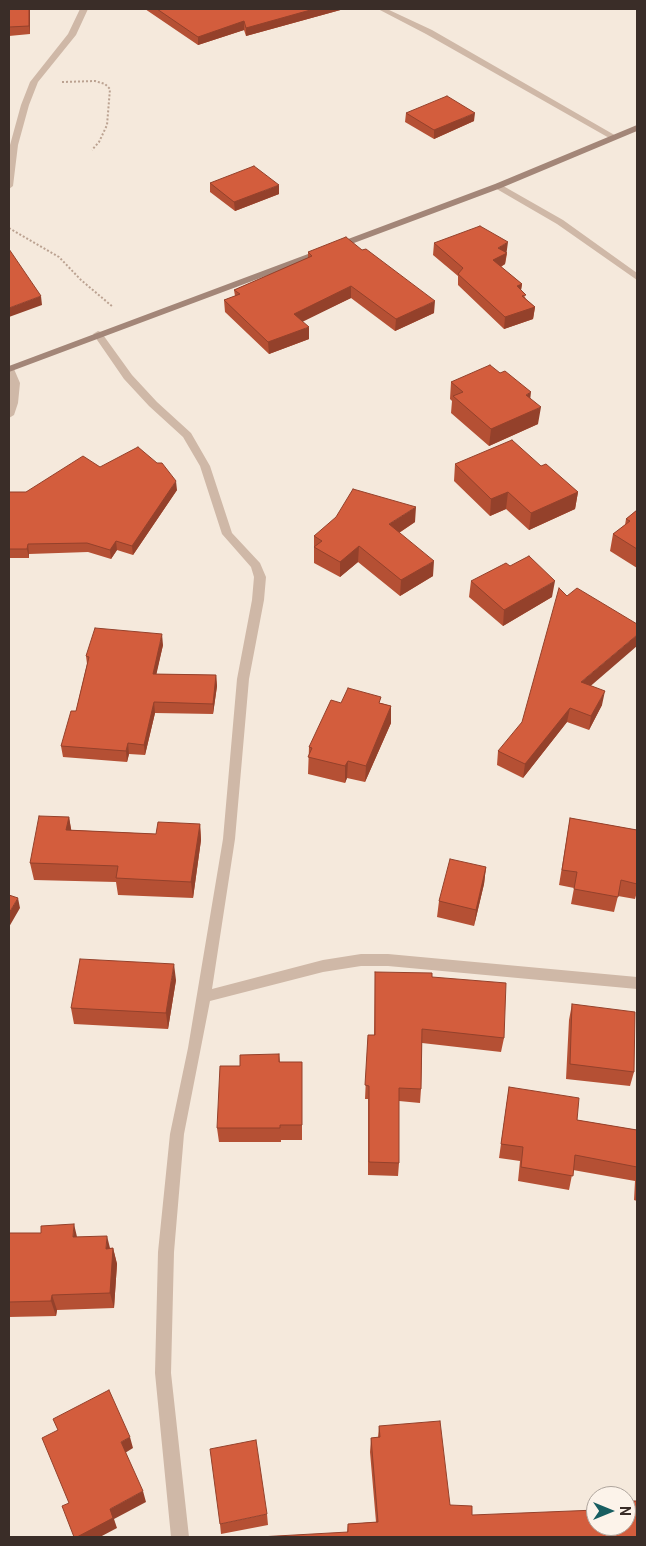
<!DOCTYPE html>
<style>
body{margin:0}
#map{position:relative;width:646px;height:1546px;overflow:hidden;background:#f5e9dc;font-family:Roboto,sans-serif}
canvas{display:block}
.frame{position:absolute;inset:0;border:10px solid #3a2d28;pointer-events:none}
.north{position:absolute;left:586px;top:1486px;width:50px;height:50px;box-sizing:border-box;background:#fcf3ea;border:1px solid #aea49c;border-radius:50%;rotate:90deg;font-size:14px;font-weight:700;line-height:20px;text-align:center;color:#3a2d28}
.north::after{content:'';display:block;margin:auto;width:18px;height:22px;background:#185e61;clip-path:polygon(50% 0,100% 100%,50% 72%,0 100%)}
</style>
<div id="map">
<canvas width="646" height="1546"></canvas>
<div class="frame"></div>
<div class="north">N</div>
</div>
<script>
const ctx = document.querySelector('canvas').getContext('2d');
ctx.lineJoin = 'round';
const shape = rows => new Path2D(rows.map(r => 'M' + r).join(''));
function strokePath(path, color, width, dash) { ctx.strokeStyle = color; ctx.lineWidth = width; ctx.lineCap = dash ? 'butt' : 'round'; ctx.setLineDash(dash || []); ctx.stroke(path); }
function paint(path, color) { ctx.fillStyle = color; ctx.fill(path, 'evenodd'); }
const path = shape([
 [62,82,95,81,105,84,110,89,107,125,99,142,92,150],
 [9,228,59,257,81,280,113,307]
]);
const street = shape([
 [80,9,88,9,76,35,38,82,29,105,18,145,13,186,9,189,10,145,21,105,30,82,68,34,80,9],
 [378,9,387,9,432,30,618,137,611,139,426,34,378,9],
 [498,183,563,220,637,273,637,280,557,224,495,188,494,186,498,183],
 [98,331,101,332,132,375,157,402,191,433,210,466,232,533,260,563,266,577,264,600,249,679,235,839,212,989,323,960,361,954,388,954,637,977,637,989,388,966,361,966,323,972,210,1001,184,1134,174,1252,171,1373,189,1537,171,1537,155,1373,158,1252,170,1134,188,1048,223,839,237,679,252,600,254,577,251,567,222,534,200,466,183,437,149,406,124,379,93,334,98,331],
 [9,366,14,369,20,383,18,403,14,415,9,418,9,366]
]);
const secondary = shape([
 [637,125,637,131,501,188,9,372,9,366,495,184,637,125]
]);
const wall = shape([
 [9,9,30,9,30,34,9,36],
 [145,9,344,9,246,36,244,30,198,45],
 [406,113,474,121,434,139,405,122],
 [210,183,279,194,235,211,210,192],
 [434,243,507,254,505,264,501,267,522,284,521,290,526,299,535,307,533,319,504,329,458,285,458,276,433,255],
 [308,252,434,313,395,331,351,298,302,321,309,339,269,354,225,312,224,300,235,296,234,290,308,258],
 [451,382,530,398,538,424,489,446,451,413,452,401,450,399],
 [455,464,541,466,578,492,575,509,529,530,506,509,490,516,454,481],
 [100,467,177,490,133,555,117,550,111,559,88,552,29,554,29,558,9,558,9,492,26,492],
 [637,510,637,568,610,551,613,534,625,525,626,519],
 [415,522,399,533,433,576,400,596,358,562,340,577,314,563,314,536],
 [471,581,552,597,503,626,469,597],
 [163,645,156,674,216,675,217,686,213,714,155,713,145,755,129,754,127,762,63,757,61,746,76,711,87,664,86,656],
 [591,686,602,705,589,730,567,722,523,778,497,765,498,751],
 [341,703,381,703,391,706,391,723,365,782,347,778,345,783,308,774,309,747],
 [69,817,71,830,156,834,200,824,201,840,193,898,118,895,116,882,34,880,30,863],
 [570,818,637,830,637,892,635,899,618,896,614,912,571,904,574,888,559,885],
 [486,867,484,884,474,926,437,917,439,901],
 [375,972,432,977,504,1038,501,1052,422,1043,421,1089,420,1103,399,1101,399,1163,398,1176,368,1175,368,1099,365,1099,368,1035,374,1035],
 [176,980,168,1029,74,1024,71,1008],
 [572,1004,634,1072,630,1086,566,1079,569,1020],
 [279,1054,280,1062,302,1062,302,1140,281,1140,281,1142,219,1142,217,1128,240,1066],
 [509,1087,577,1120,637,1130,637,1201,634,1200,635,1181,573,1170,569,1190,518,1181,520,1161,499,1158],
 [9,1233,77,1237,110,1248,113,1248,117,1264,114,1308,57,1310,56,1316,9,1317],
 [379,1426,450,1505,472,1515,637,1537,347,1532,348,1524,376,1522,370,1452,371,1438,378,1437],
 [267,1514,268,1525,221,1534,220,1524]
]);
const shadedWall = shape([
 [29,9,30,9,30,34,29,26],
 [314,9,344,9,246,36,246,28],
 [244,21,244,30,198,45,198,37],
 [475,113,474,121,434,139,434,130],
 [279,185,279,194,235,211,234,202],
 [508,242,505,264,492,271,493,260,498,248],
 [522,284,520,296,517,286],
 [351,286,351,298,294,326,294,314],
 [41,296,42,305,9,317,9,308],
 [435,301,434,313,395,331,396,319],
 [535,307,533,319,504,329,505,317],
 [309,327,309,339,269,354,268,342],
 [531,392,529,410,526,395],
 [541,407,538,424,489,446,491,429],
 [176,481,177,490,133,555,132,546],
 [508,492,506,509,490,516,491,499],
 [578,492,575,509,529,530,531,513],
 [416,507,415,522,388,540,389,524],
 [116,541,117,550,111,559,110,550],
 [28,544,29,554,29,558,27,549],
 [359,546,358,562,340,577,340,562],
 [434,561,433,576,400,596,401,580],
 [555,581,552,597,503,626,504,610],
 [162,634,163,645,154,685,153,674],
 [637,635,637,646,579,696,581,682],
 [216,675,217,686,213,714,213,704],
 [605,691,602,705,589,730,591,716],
 [154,702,155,713,145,755,144,745],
 [391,706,391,723,365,782,366,766],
 [570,708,567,722,523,778,525,764],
 [128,743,129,754,127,762,126,751],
 [348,761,347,778,345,783,345,766],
 [69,817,72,834,66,830],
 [200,824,201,840,193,898,191,882],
 [486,867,484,884,474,926,476,910],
 [18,898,20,908,9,927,9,913],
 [174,964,176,980,168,1029,166,1013],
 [74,1224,78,1241,73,1237],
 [107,1236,111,1252,106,1249],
 [113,1248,117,1264,114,1308,110,1293],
 [52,1295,57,1310,56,1316,51,1301],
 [130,1437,133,1448,125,1453,121,1442],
 [143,1491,146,1502,114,1519,117,1528,100,1537,77,1537,110,1509]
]);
const building = shape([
 [9,9,29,9,29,26,9,27,9,9],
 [157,9,314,9,246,28,244,21,198,37,157,9],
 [447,96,475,113,434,130,406,113,447,96],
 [254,166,279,185,234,202,210,183,254,166],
 [480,226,508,242,498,248,507,253,493,260,522,284,517,286,526,295,522,296,535,307,505,317,458,274,463,268,434,243,480,226],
 [346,237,362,250,366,249,435,301,396,319,351,286,294,314,309,327,268,342,224,300,240,294,234,290,312,256,308,252,346,237],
 [9,249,41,296,9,308,9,249],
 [490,365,500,373,505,371,531,392,526,395,541,407,491,429,453,396,463,392,451,382,490,365],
 [512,440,541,466,546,464,578,492,531,513,508,492,491,499,455,464,512,440],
 [138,447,157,463,162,463,176,481,132,546,116,541,110,550,87,543,28,544,27,549,9,549,9,492,26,492,83,456,100,467,138,447],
 [353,489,416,507,389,524,434,561,401,580,359,546,340,562,314,547,322,541,314,536,336,517,353,489],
 [637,510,637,549,613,534,630,521,626,519,637,510],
 [529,556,555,581,504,610,471,581,506,563,510,566,529,556],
 [559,588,567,596,577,588,637,624,637,635,581,682,605,691,591,716,570,708,525,764,498,751,522,722,559,588],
 [95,628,162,634,153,674,216,675,213,704,154,702,144,745,128,743,126,751,61,746,71,711,76,711,89,657,86,656,95,628],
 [348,688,381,697,379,703,391,706,366,766,348,761,345,766,308,757,312,748,309,747,331,700,341,703,348,688],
 [39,816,69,817,66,830,156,834,158,822,200,824,191,882,116,878,118,866,30,863,39,816],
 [570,818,637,830,637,884,621,880,618,897,574,889,577,872,562,870,570,818],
 [450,859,486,867,476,910,439,901,450,859],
 [9,895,18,898,9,913,9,895],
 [80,959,174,964,166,1013,71,1008,80,959],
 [375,972,432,973,432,977,506,983,504,1038,422,1029,421,1089,399,1088,399,1163,369,1162,369,1086,365,1085,368,1035,375,1035,375,972],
 [572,1004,635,1012,634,1072,570,1064,572,1004],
 [279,1054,279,1062,302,1062,302,1125,280,1125,280,1128,217,1128,220,1066,240,1066,240,1055,279,1054],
 [509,1087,579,1098,577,1120,637,1130,637,1167,575,1155,573,1176,521,1167,523,1147,501,1144,509,1087],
 [74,1224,73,1237,107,1236,106,1249,113,1248,110,1293,52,1295,51,1301,9,1302,9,1233,41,1233,41,1226,74,1224],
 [109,1390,130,1437,121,1442,143,1491,110,1509,113,1518,77,1537,74,1537,62,1506,69,1503,42,1438,58,1430,53,1419,109,1390],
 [440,1421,450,1505,472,1506,472,1515,596,1510,596,1526,626,1526,626,1501,637,1501,637,1537,259,1537,348,1532,348,1524,378,1522,371,1438,380,1437,379,1426,440,1421],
 [256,1440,267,1514,220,1524,210,1449,256,1440]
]);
strokePath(path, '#bba291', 2, [2, 2]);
paint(street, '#cfb8a7');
paint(secondary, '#a38678');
paint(wall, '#b55034');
paint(shadedWall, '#94412b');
paint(building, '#d35d3d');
strokePath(building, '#94412b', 1);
</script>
